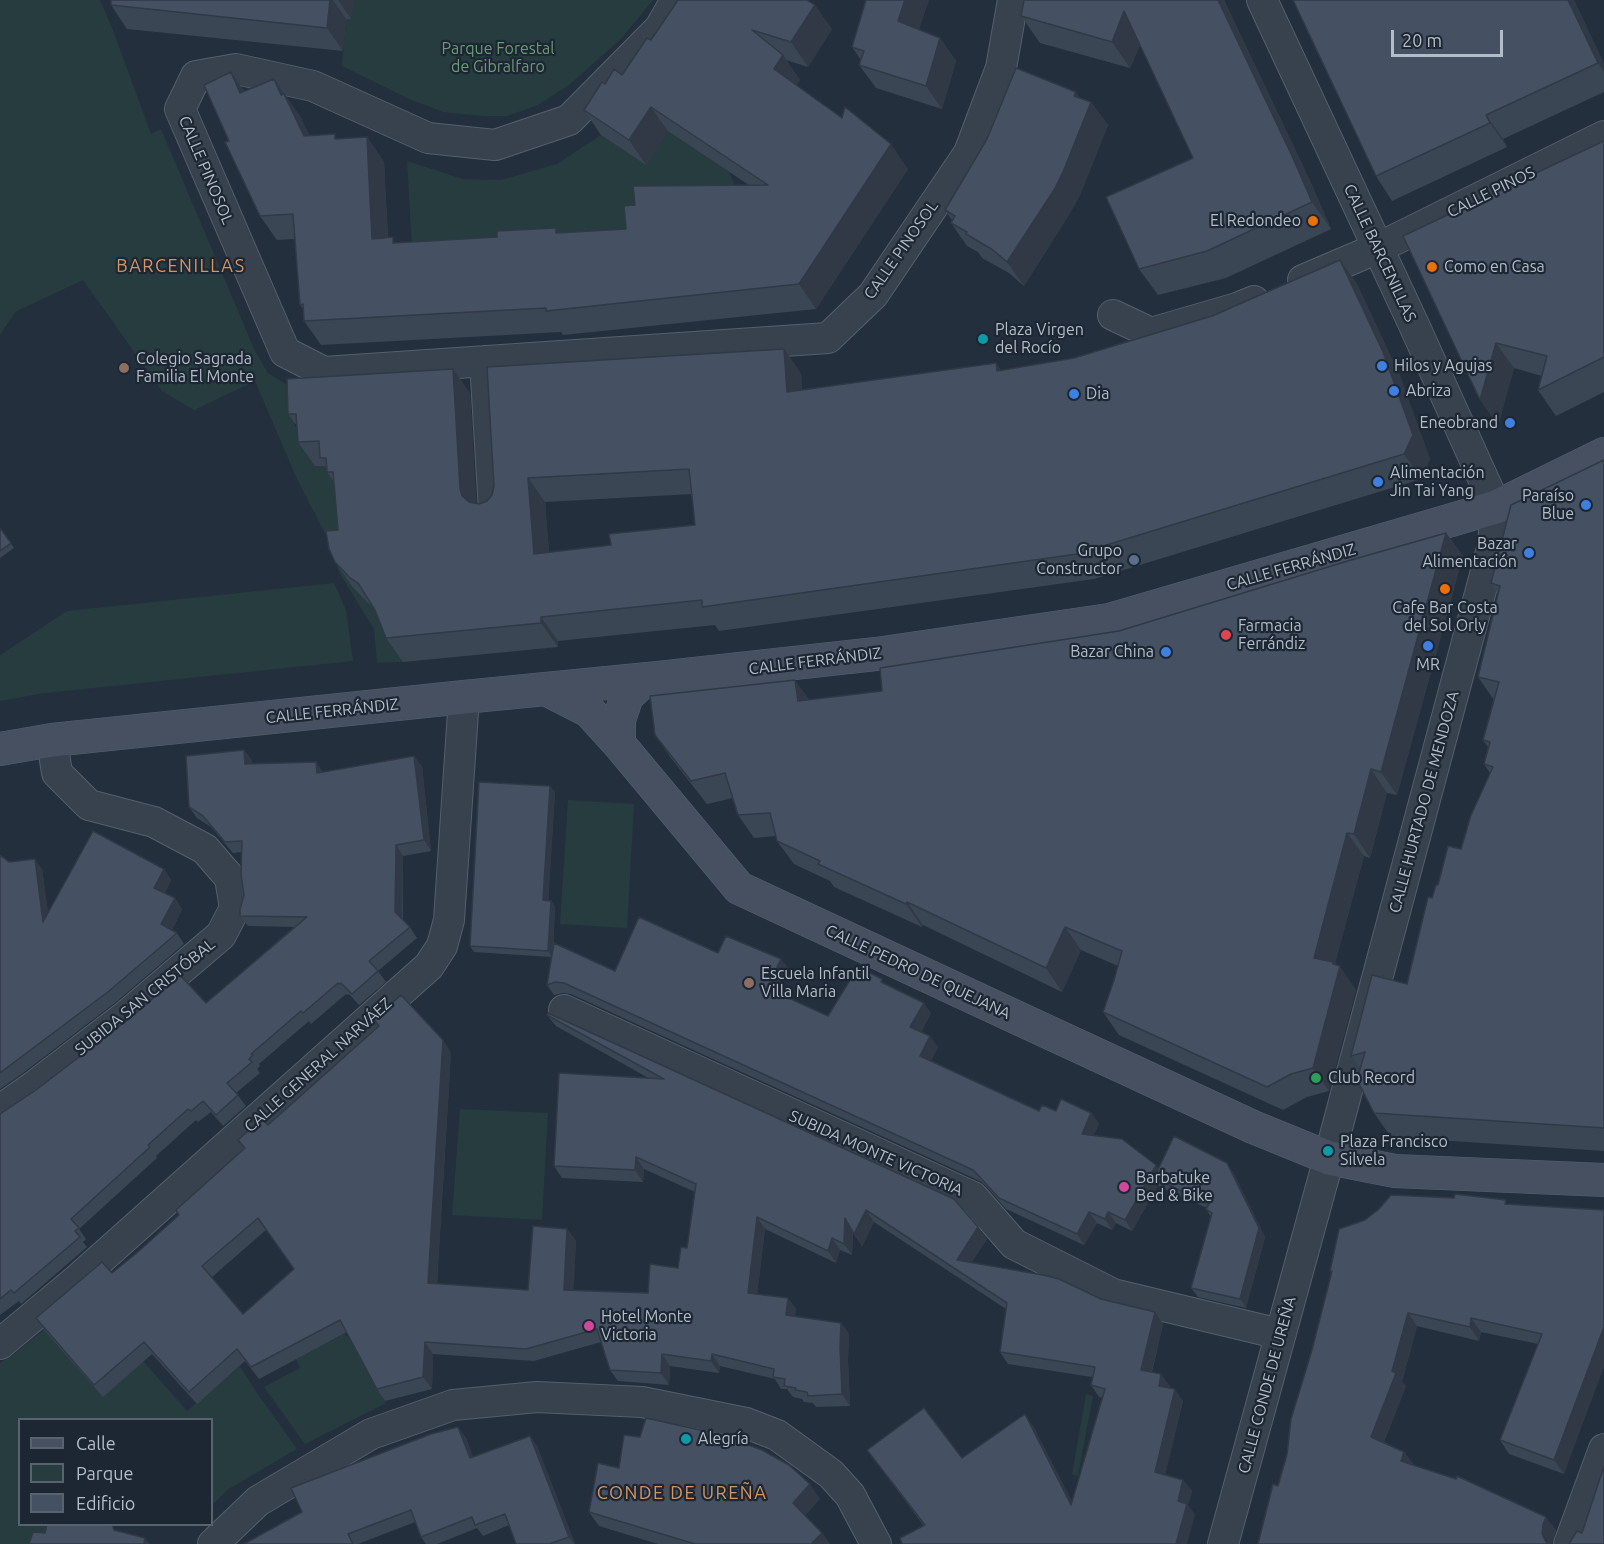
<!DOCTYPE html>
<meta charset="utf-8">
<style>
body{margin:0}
#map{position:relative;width:1604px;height:1544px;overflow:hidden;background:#242f3e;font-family:Ubuntu,sans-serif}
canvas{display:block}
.legend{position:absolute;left:18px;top:1418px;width:195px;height:108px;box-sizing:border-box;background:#1d2633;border:2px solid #59626f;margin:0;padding:8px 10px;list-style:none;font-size:18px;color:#b4bcc9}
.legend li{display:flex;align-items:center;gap:12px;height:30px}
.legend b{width:30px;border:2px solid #59626f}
.scale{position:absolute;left:1391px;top:30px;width:112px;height:27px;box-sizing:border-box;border:3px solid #b4bcc9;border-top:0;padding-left:8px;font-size:18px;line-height:21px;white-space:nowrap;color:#b4bcc9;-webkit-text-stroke:4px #1d2633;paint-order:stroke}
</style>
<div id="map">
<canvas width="1604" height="1544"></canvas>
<ul class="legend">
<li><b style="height:8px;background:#465061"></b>Calle</li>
<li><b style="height:16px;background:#263c3f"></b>Parque</li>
<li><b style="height:16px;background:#455162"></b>Edificio</li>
</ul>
<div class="scale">20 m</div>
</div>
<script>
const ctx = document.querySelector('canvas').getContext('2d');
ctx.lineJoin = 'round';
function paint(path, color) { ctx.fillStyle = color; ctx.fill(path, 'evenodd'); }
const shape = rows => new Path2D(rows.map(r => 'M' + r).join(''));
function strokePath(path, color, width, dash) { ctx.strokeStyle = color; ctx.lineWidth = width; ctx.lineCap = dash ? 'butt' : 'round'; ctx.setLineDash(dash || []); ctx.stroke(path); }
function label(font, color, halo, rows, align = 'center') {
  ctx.font = font + ' Ubuntu,sans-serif'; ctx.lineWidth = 4.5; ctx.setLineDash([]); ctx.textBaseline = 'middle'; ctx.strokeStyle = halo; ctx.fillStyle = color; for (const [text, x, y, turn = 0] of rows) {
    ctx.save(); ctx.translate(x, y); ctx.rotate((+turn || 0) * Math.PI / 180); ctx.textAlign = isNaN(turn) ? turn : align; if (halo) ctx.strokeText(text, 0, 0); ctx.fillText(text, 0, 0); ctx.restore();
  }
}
const green = shape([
 [0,0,100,0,113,30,151,134,161,129,255,351,268,373,292,388,295,427,305,427,336,465,375,607,403,662,377,663,374,629,340,574,328,539,297,479,255,381,194,410,162,391,83,280,15,312,0,335],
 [354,0,653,0,621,39,569,85,538,105,507,116,483,116,443,112,409,99,342,66,346,19,351,19],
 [672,125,729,172,738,192,652,230,412,247,407,161,463,179,501,180,557,164,601,135,639,160,655,151],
 [334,583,346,610,353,661,45,693,0,701,0,655,67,611],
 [568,800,634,804,627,928,560,924],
 [460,1109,548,1113,542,1220,452,1215],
 [44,1330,103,1396,143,1361,187,1411,240,1366,255,1390,297,1449,227,1490,212,1505,212,1420,20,1420,20,1524,66,1525,44,1544,0,1544,0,1363,13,1355],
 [344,1334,350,1338,357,1350,386,1403,305,1444,264,1387,300,1368,296,1359],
 [1086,1394,1093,1396,1078,1476,1072,1474]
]);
const street = shape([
 [676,0,660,28,569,120,495,145,428,138,313,86,236,69,196,76,180,109,285,352,324,372,828,338,873,295,969,153,1001,68,1013,0],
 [1303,280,1378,248,1604,136],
 [1113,315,1151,333,1237,308,1254,301],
 [485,361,494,511],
 [564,1010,973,1197,1014,1244,1113,1294,1280,1334],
 [0,1110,33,1087,127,1015,221,935,235,908,230,878,205,849,154,822,89,805,57,773,52,740],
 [0,1344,78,1279,429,966,442,946,449,920,464,697],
 [213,1544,258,1501,371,1434,453,1405,537,1397,642,1402,746,1423,777,1435,831,1474,850,1495,876,1544],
 [1223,1544,1329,1158,1493,545,1496,507,1414,325,1262,0],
 [1569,1544,1604,1449]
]);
const secondary = shape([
 [546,689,589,711,619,744,739,888,1022,1020,1253,1127,1329,1158,1395,1171,1604,1180],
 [619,744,619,720,627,696,646,679],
 [0,749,52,740,464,697,658,678,876,654,1109,620,1496,507,1604,454]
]);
const wall = shape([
 [111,0,354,0,351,19,346,19,343,51,127,29,111,5],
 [678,0,832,29,808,67,786,60,800,80,796,85,908,169,816,309,563,335,561,332,321,345,304,321,304,310,300,305,295,239,277,240,260,216,229,141,231,72,244,91,274,79,301,118,309,135,338,139,367,137,384,162,388,238,396,243,626,229,635,205,749,185,668,131,646,165,601,135,584,110,605,84,622,75,651,40],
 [929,0,919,29,940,38,956,61,942,109,876,88,859,65,861,60,852,47],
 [1224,0,1312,185,1331,229,1226,278,1158,295,1139,269,1193,158,1140,45,1130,68,1040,43,1021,16],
 [1293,0,1574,0,1604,64,1604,92,1503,139,1507,147,1392,201,1376,176],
 [1080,98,1091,102,1108,125,1080,195,1070,213,1024,286,1009,273,982,258,978,252,967,246,951,223,952,220,945,210],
 [1604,141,1604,392,1556,416,1538,390,1542,376,1514,368,1498,426,1403,236],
 [1340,260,1357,284,1400,376,1430,459,1421,479,1094,579,719,631,715,625,558,641,558,647,403,662,386,638,375,610,371,605,367,602,352,586,335,562,338,530,334,482,327,472,326,468,325,466,315,466,298,442,297,426,288,414,470,393,476,503,479,504,487,501,492,495,494,486,801,373,802,390,996,363,1001,371,1074,358,1212,316],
 [692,494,695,525,611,545,549,553,545,502],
 [1604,460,1604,1151,1391,1137,1374,1113,1360,1069,1351,1056,1407,984,1432,898,1438,885,1461,849,1490,773,1484,764,1488,747,1483,740,1494,700,1478,677,1498,594,1491,583],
 [0,528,14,548,0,558],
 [1446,533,1463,556,1397,795,1387,793,1370,858,1364,856,1335,963,1356,990,1329,1091,1307,1097,1283,1110,1119,1035,1103,1012,1118,966,1081,950,1062,992,923,925,922,927,834,887,830,881,794,864,777,841,776,836,754,838,738,815,733,798,707,804,671,758,655,735,809,700,882,691,1119,631],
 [244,750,252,761,252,764,323,772,422,766,431,851,403,856,403,920,410,927,417,938,378,971,386,982,359,1005,349,994,347,995,346,994,311,1024,309,1021,259,1064,260,1066,257,1069,260,1073,236,1093,246,1106,223,1126,211,1112,198,1122,196,1120,156,1156,157,1158,79,1229,86,1239,83,1242,87,1247,21,1304,19,1301,0,1315,0,1114,206,1003,294,927,248,926,240,916,244,895,242,852,233,853,211,827,197,818,189,807],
 [550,786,555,792,548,901,551,901,555,907,553,950,615,971,718,953,789,969,777,993,828,1016,886,985,931,1013,921,1032,938,1047,931,1061,1039,1111,1056,1111,1091,1113,1099,1124,1093,1136,1158,1169,1233,1172,1265,1237,1246,1308,1198,1297,1191,1288,1211,1217,1206,1209,1207,1208,1160,1187,1158,1185,1132,1231,1116,1223,1112,1230,1097,1223,1084,1245,1006,1209,986,1186,980,1181,571,994,563,993,554,995,547,985,551,957,474,952,470,946],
 [0,855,9,862,42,869,48,913,164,869,171,880,165,893,175,898,182,909,172,930,177,933,184,944,116,1002,23,1073,0,1089],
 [547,1015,987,1239,971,1263,1101,1299,1155,1312,1163,1324,1152,1372,1170,1386,1169,1388,1183,1401,1165,1475,1183,1480,1192,1491,1188,1505,1195,1515,924,1526,867,1450,962,1458,1033,1426,1072,1502,1103,1398,1099,1397,1091,1385,1092,1377,1008,1364,1000,1352,1006,1309,874,1222,862,1246,853,1233,852,1255,840,1250,836,1263,765,1229,757,1294,788,1298,796,1309,795,1316,841,1323,849,1334,848,1360,850,1406,816,1407,813,1403,804,1402,802,1399,793,1397,787,1389,781,1389,775,1379,720,1366,719,1373,670,1366,669,1385,618,1381,610,1370,601,1342,534,1361,433,1354,432,1389,385,1401,377,1389,347,1332,259,1379,245,1361,197,1404,152,1354,103,1397,44,1330,36,1318,112,1273,139,1251,179,1215,244,1148,238,1140,268,1125,378,1026,374,1019,451,1052,437,1284,528,1290,567,1229,576,1241,573,1290,648,1293,678,1268,687,1248,695,1192,644,1169,643,1182,562,1178,554,1166,650,1079,556,1026],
 [266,1230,294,1269,243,1314,212,1277],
 [1509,1204,1604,1210,1564,1474,1509,1454,1500,1440,1538,1344,1481,1332,1479,1341,1417,1326,1402,1382,1406,1386,1384,1442,1404,1452,1414,1465,1556,1530,1553,1539,1278,1486,1287,1454,1331,1273,1330,1271],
 [458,1427,466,1438,473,1457,530,1436,537,1446,575,1544,516,1544,509,1525,483,1536,477,1528,437,1544,426,1544,421,1537,415,1522,358,1544,244,1544],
 [619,1468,820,1499,805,1515,822,1533,830,1544,658,1544,599,1526,589,1512]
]);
const shadedWall = shape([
 [330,0,333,0,346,19,343,51,327,28],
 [338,0,354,0,351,19],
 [905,0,929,0,914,44,898,21],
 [1218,0,1224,0,1312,185,1331,229,1312,202],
 [1568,0,1574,0,1604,64,1604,72,1598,63],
 [815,5,832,29,808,67,791,42],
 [1124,11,1143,38,1130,68,1112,42],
 [940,38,956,61,942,109,926,86],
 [783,55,800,80,791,94,774,69],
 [231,72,248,97,240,93],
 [274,79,301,118,321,160,304,136,281,95],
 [1076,92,1088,110,1091,102,1108,125,1080,195,1070,213,1024,286,1007,262],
 [651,107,668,131,646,165,629,140],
 [1486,115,1503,139,1507,147,1490,123],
 [367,137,384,162,389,263,372,239],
 [891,144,908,169,816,309,799,284],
 [1340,260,1357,284,1400,376,1430,459,1421,479,1404,454],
 [1496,343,1514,368,1498,426,1480,400],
 [784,349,801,373,804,416,787,392],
 [996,363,1013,388,997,371],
 [453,369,470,393,477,512,462,496,460,488],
 [528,478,545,502,551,579,534,554],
 [1446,533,1463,556,1397,795,1381,772],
 [541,617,558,641,558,647,541,623],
 [795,680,812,703,798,701],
 [244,750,252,761,252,775,245,764],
 [414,756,422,766,431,851,424,840],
 [316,762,324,773,317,773],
 [1371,769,1387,793,1370,858,1354,834],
 [550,786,555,792,548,907,543,900],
 [1347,833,1364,856,1335,963,1339,970,1340,966,1356,990,1329,1091,1313,1068,1314,958],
 [396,845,403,856,402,923,395,912],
 [35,859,42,869,51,933,43,922],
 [164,869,171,880,162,899,154,888],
 [175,898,182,909,169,935,161,924],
 [551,901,555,907,552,957,548,951],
 [907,902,923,925,922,927,906,904],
 [1065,927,1081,950,1062,992,1046,968],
 [781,959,789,969,774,999,767,988],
 [924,1003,931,1013,918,1037,910,1027],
 [930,1036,938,1047,928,1067,920,1056],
 [443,1040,451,1052,436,1295,428,1283],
 [1091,1113,1099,1124,1089,1145,1082,1134],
 [636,1157,644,1169,643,1182,635,1170],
 [1227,1163,1233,1172,1265,1237,1246,1308,1240,1299],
 [1156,1165,1163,1176,1154,1178,1158,1185,1132,1231,1125,1220],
 [866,1210,874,1222,862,1246,854,1234],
 [1089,1212,1097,1223,1084,1245,1077,1234],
 [1108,1212,1116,1223,1112,1230,1105,1219],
 [757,1217,765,1229,756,1304,748,1293],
 [845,1218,853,1230,852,1255,844,1244],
 [978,1227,987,1239,965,1272,957,1260],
 [567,1229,576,1241,573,1302,564,1290],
 [832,1238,840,1250,836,1263,828,1251],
 [788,1298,796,1309,794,1327,786,1315],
 [1155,1312,1163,1324,1149,1382,1141,1370],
 [1408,1313,1417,1326,1402,1382,1406,1386,1381,1450,1371,1437,1392,1371],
 [1471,1318,1481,1332,1479,1341,1470,1327],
 [841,1323,849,1334,848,1360,850,1406,842,1394,840,1348],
 [1604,1327,1604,1367,1564,1474,1554,1460],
 [425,1342,433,1354,432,1389,423,1377],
 [662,1354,670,1366,669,1385,661,1373],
 [712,1354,720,1366,719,1373,711,1361],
 [1161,1374,1170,1386,1167,1397,1159,1386],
 [1175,1389,1183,1401,1163,1483,1155,1472],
 [1025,1414,1033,1426,1079,1516,1071,1505],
 [458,1427,466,1438,477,1468,470,1458],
 [530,1436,537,1446,575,1544,574,1544,569,1537],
 [1404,1452,1414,1466,1401,1461],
 [1183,1480,1192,1491,1188,1505,1195,1515,1187,1544,1176,1544,1178,1501],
 [810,1484,820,1499,804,1517,793,1503],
 [1546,1517,1556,1530,1553,1539,1552,1544,1548,1544,1542,1534,1543,1525],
 [822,1533,830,1544,813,1544,812,1543],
 [145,1538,150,1544,144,1544]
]);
const building = shape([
 [111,0,330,0,327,28,111,5,111,0],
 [678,0,807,0,815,5,791,42,752,30,783,55,774,69,842,118,845,107,891,144,799,284,546,311,546,308,304,321,303,304,300,305,293,214,260,216,225,142,229,141,204,85,231,72,240,93,274,79,281,95,284,94,304,136,335,134,335,139,367,137,372,239,393,237,393,243,497,237,497,231,556,228,556,233,626,229,624,206,635,205,633,186,768,185,651,107,629,140,584,110,602,82,605,84,614,69,622,75,647,38,651,40,678,0],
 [866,0,905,0,898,21,940,38,926,86,859,65,864,51,852,47,866,0],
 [1024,0,1218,0,1293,158,1312,202,1207,251,1139,269,1106,197,1193,158,1124,11,1112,42,1021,16,1024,0],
 [1293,0,1568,0,1598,63,1486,115,1490,123,1376,176,1293,0],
 [1016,68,1076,92,1074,96,1091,102,1063,172,1054,190,1007,262,993,250,966,234,967,232,951,223,955,216,945,210,987,139,1016,68],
 [1604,141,1604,357,1538,390,1547,356,1496,343,1480,400,1403,236,1604,141],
 [1340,260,1383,352,1413,435,1404,454,1077,554,702,607,702,600,541,617,541,623,386,638,375,610,358,583,350,578,335,562,329,549,326,531,338,530,333,472,327,472,326,458,320,458,319,441,298,442,296,414,288,414,287,379,453,369,460,488,462,496,469,502,479,504,487,501,492,495,494,486,487,367,784,349,787,392,996,363,997,371,1074,358,1212,316,1340,260],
 [689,469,695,525,609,534,611,545,534,554,528,478,689,469],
 [1604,460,1604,1128,1374,1113,1357,1080,1365,1052,1351,1056,1372,975,1407,984,1428,897,1432,898,1436,885,1438,885,1448,846,1461,849,1471,815,1493,767,1484,764,1490,742,1483,740,1499,682,1478,677,1500,586,1491,583,1511,505,1604,460],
 [0,528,11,543,0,551,0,528],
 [1446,533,1381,772,1371,769,1354,834,1347,833,1314,958,1333,962,1333,964,1340,966,1313,1068,1291,1074,1267,1087,1103,1012,1114,980,1122,951,1065,927,1046,968,907,902,906,904,818,864,820,861,777,841,770,813,738,815,725,773,691,781,655,735,650,696,795,680,798,701,882,691,880,668,1119,631,1351,560,1446,533],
 [244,750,245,764,316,762,317,773,414,756,424,840,396,845,395,912,410,927,369,961,378,971,352,994,341,983,339,984,338,983,303,1013,301,1011,251,1054,253,1055,249,1059,252,1062,227,1083,238,1095,216,1115,203,1101,191,1111,188,1109,148,1145,150,1147,71,1219,79,1228,75,1231,80,1237,14,1293,11,1290,0,1299,0,1114,36,1090,130,1018,180,975,206,1003,307,917,240,916,240,909,244,895,241,874,242,841,225,842,203,816,189,807,186,756,244,750],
 [479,782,550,786,543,900,551,901,548,951,470,946,479,782],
 [93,831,164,869,154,888,175,898,161,924,177,933,109,991,0,1073,0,855,9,862,35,859,43,922,93,831],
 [639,917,718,953,726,936,781,959,767,988,828,1016,858,967,882,979,881,982,924,1003,910,1027,930,1036,920,1056,1039,1111,1042,1105,1056,1111,1061,1099,1091,1113,1082,1134,1122,1139,1156,1165,1125,1220,1108,1212,1105,1219,1089,1212,1077,1234,999,1198,978,1175,973,1170,564,983,555,982,547,985,554,943,615,971,639,917],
 [401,995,443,1040,428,1283,528,1290,533,1226,567,1229,564,1290,648,1293,650,1264,678,1268,681,1247,687,1248,696,1184,636,1157,635,1170,554,1166,559,1073,664,1079,547,1015,548,1013,954,1199,978,1227,957,1260,1043,1275,1059,1279,1101,1299,1155,1312,1141,1370,1161,1374,1159,1386,1175,1389,1155,1472,1183,1480,1178,1501,1187,1504,1176,1544,902,1544,900,1538,925,1525,867,1450,924,1408,962,1458,1025,1414,1071,1505,1105,1389,1091,1385,1095,1367,1000,1352,1007,1303,866,1210,854,1234,845,1218,844,1244,832,1238,828,1251,757,1217,748,1293,788,1298,786,1315,841,1323,840,1348,842,1394,808,1396,807,1392,795,1390,796,1388,784,1386,785,1379,773,1377,774,1369,712,1354,711,1361,662,1354,661,1373,610,1370,597,1329,526,1349,425,1342,423,1377,377,1389,340,1320,251,1367,237,1349,189,1392,144,1342,94,1385,36,1318,102,1262,112,1273,139,1251,179,1215,176,1210,245,1148,238,1140,262,1119,268,1125,379,1026,374,1019,401,995],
 [258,1218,294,1269,243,1314,202,1266,258,1218],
 [1174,1136,1227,1163,1259,1228,1240,1299,1191,1288,1212,1213,1206,1209,1209,1204,1154,1178,1174,1136],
 [1455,1194,1506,1200,1505,1204,1604,1210,1604,1327,1554,1460,1500,1440,1542,1334,1471,1318,1470,1327,1408,1313,1392,1371,1396,1373,1371,1437,1404,1452,1401,1461,1456,1479,1457,1476,1546,1517,1543,1525,1542,1534,1546,1542,1550,1544,1258,1544,1273,1484,1278,1486,1287,1454,1291,1419,1312,1350,1332,1271,1330,1271,1339,1229,1365,1220,1379,1209,1391,1195,1454,1198,1455,1194],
 [646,1418,718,1434,762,1450,789,1465,810,1484,793,1503,822,1533,812,1543,813,1544,695,1544,589,1512,598,1463,619,1468,624,1435,640,1437,646,1418],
 [458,1427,470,1458,530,1436,569,1537,549,1544,516,1544,505,1514,475,1525,472,1517,421,1537,411,1510,348,1534,353,1544,244,1544,302,1512,291,1488,431,1434,458,1427],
 [1604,1466,1604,1544,1569,1544,1577,1531,1582,1533,1604,1466],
 [47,1524,112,1524,114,1530,145,1538,144,1544,29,1544,33,1532,45,1533,47,1524]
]);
const markers = [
 [1313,221,6,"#e8710a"],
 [1432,267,6,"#e8710a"],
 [983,339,6,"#0f9aa8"],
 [1382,366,6,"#3f7fe0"],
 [124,368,6,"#8d6e63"],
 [1394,391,6,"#3f7fe0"],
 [1074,394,6,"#3f7fe0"],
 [1510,423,6,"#3f7fe0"],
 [1378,482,6,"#3f7fe0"],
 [1586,505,6,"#3f7fe0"],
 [1529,553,6,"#3f7fe0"],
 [1134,560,6,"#5c6f8a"],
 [1445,589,6,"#e8710a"],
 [1226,635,6,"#e0444e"],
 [1428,646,6,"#3f7fe0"],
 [1166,652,6,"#3f7fe0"],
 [749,983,6,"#8d6e63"],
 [1316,1078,6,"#2e9e5b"],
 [1328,1151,6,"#0f9aa8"],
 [1124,1187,6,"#d1479c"],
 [589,1326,6,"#d1479c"],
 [686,1439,6,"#0f9aa8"]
];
const parkNames = [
 ["Parque Forestal",498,49],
 ["de Gibralfaro",498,67]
];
const streetNames = [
 ["CALLE PINOSOL",206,170,67],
 ["CALLE PINOS",1491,192,-26],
 ["CALLE PINOSOL",901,250,-55],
 ["CALLE BARCENILLAS",1380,253,65],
 ["CALLE FERRÁNDIZ",1291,567,-16],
 ["CALLE FERRÁNDIZ",815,661,-7],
 ["CALLE FERRÁNDIZ",332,711,-6],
 ["CALLE HURTADO DE MENDOZA",1424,802,-75],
 ["CALLE PEDRO DE QUEJANA",918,972,25],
 ["SUBIDA SAN CRISTÓBAL",145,997,-39],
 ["CALLE GENERAL NARVÁEZ",318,1065,-42],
 ["SUBIDA MONTE VICTORIA",876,1153,24],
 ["CALLE CONDE DE UREÑA",1267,1385,-75]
];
const poiNames = [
 ["El Redondeo",1301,221,"right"],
 ["Como en Casa",1444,267],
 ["Plaza Virgen",995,330],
 ["del Rocío",995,348],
 ["Colegio Sagrada",136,359],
 ["Familia El Monte",136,377],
 ["Hilos y Agujas",1394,366],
 ["Abriza",1406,391],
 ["Dia",1086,394],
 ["Eneobrand",1498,423,"right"],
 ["Alimentación",1390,473],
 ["Jin Tai Yang",1390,491],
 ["Paraíso",1574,496,"right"],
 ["Blue",1574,514,"right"],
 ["Bazar",1517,544,"right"],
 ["Alimentación",1517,562,"right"],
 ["Grupo",1122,551,"right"],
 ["Constructor",1122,569,"right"],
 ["Cafe Bar Costa",1445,608,"center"],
 ["del Sol Orly",1445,626,"center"],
 ["Farmacia",1238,626],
 ["Ferrándiz",1238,644],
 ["Bazar China",1154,652,"right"],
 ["MR",1428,665,"center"],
 ["Escuela Infantil",761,974],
 ["Villa Maria",761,992],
 ["Club Record",1328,1078],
 ["Plaza Francisco",1340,1142],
 ["Silvela",1340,1160],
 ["Barbatuke",1136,1178],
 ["Bed & Bike",1136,1196],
 ["Hotel Monte",601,1317],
 ["Victoria",601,1335],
 ["Alegría",698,1439]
];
const neighbourhoodNames = [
 ["BARCENILLAS",181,266],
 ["CONDE DE UREÑA",682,1493]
];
paint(green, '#263c3f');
strokePath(street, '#565f6c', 32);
strokePath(secondary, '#565f6c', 34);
strokePath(street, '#38414e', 30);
strokePath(secondary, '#465061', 33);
paint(wall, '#3b4654');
paint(shadedWall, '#303945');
paint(building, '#455162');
strokePath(building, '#303945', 1.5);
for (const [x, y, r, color] of markers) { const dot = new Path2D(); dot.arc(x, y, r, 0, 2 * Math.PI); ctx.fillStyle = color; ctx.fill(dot); strokePath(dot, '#1d2633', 2); }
label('16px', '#6b9a76', '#1d2633', parkNames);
label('16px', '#b4bcc9', '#1d2633', streetNames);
label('16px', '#b4bcc9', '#1d2633', poiNames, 'left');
ctx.letterSpacing = '1.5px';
label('18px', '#d59563', '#1d2633', neighbourhoodNames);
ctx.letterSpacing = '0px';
</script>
